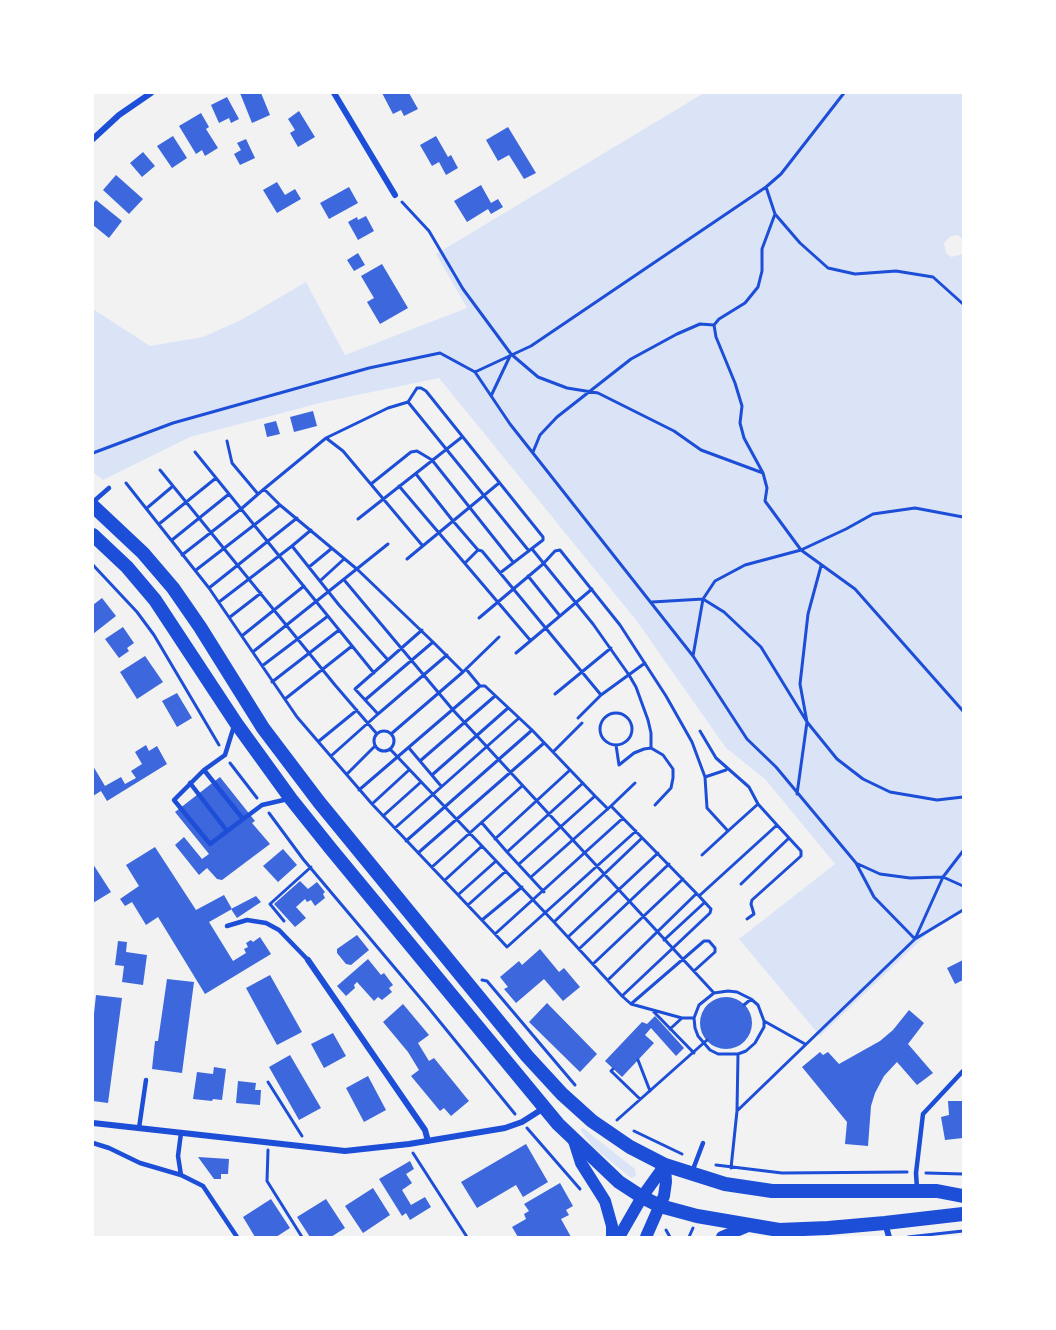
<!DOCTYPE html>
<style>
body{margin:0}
#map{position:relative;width:1056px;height:1330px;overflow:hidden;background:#f2f2f2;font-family:Inter,sans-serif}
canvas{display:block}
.frame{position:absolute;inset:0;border:94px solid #fff;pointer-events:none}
</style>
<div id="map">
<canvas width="1056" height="1330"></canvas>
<div class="frame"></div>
</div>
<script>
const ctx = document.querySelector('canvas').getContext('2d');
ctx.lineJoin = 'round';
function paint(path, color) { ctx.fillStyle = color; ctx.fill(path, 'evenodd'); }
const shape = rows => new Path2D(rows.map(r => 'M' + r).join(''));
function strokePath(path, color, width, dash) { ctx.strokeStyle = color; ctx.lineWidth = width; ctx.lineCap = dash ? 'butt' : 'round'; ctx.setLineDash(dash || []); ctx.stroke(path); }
const green = shape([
 [704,93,963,93,963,240,958,235,951,236,944,243,946,253,951,257,963,254,963,912,943,919,820,1036,739,939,835,864,765,779,726,748,636,620,439,378,324,402,190,437,103,480,93,472,93,309,150,346,203,337,241,320,306,282,345,355,467,308,436,254],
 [583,1128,635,1169,636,1176,631,1178,592,1146,580,1129]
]);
const building = shape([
 [240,93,261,93,270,115,252,123],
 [382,93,409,93,418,109,404,116,401,110,393,114],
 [227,97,239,119,231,123,229,118,219,123,211,105],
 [299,111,315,137,298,147,290,133,295,130,288,119],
 [201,113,209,127,206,129,218,148,205,156,202,150,196,154,179,126],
 [508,127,536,173,524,179,509,155,498,161,486,140],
 [173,136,187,158,172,168,157,146],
 [436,136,448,157,451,155,458,168,446,175,439,162,432,166,420,145],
 [246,139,255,158,240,165,234,154,241,150,237,143],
 [143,152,155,166,142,177,130,163],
 [116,175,143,199,129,214,103,190],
 [277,182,285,195,295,189,301,199,277,213,263,190],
 [481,185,491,203,498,199,503,207,491,214,488,209,467,222,454,201],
 [349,187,358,203,329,219,320,203],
 [96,200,122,221,109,238,93,225,93,204],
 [366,216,374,231,358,240,348,222,357,217,358,220],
 [358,253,365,265,354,271,347,260],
 [382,264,408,308,380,324,367,302,374,298,361,276],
 [313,411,317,426,294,432,290,417],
 [276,421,280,434,267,437,264,424],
 [102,598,116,616,93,634,93,605],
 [123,627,134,643,127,648,129,651,119,658,105,639],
 [145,656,163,682,137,699,120,672],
 [177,693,192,718,177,727,162,701],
 [146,745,149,751,157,746,167,764,107,801,101,791,93,796,93,766,105,786,121,777,125,784,136,778,131,771,142,764,135,752],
 [220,777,255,821,252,823,270,844,222,880,217,879,207,868,199,875,175,845,184,837,202,859,209,854,175,812],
 [155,847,196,910,224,895,232,909,209,922,233,961,246,953,244,949,248,947,246,943,251,940,253,942,260,937,271,954,205,994,158,917,146,925,132,902,125,906,120,899,139,886,126,865],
 [283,849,297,865,278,882,263,866],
 [93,864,111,892,93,903],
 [300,881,308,889,317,882,325,892,323,894,325,898,315,906,311,900,307,902,305,899,296,907,306,918,295,927,274,904],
 [256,896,261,902,237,918,231,909],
 [357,935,369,950,351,965,346,964,337,953,337,949],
 [118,941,127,942,126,952,147,955,143,985,122,982,124,966,115,965],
 [540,949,559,972,564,968,580,987,563,1001,544,979,516,1003,504,989,508,987,500,977,519,961,522,965],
 [368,959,381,975,384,973,393,985,389,988,392,992,382,1000,378,997,374,1001,357,982,354,985,355,988,346,996,337,986],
 [963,960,963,980,955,984,947,968],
 [270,975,302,1032,277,1045,246,988],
 [167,979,194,982,182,1073,152,1069,155,1041,158,1041],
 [96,995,122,998,108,1103,93,1101,93,1023],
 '700 1023a26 26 0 1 1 52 0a26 26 0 1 1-52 0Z',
 [547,1003,597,1054,580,1072,529,1022],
 [403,1004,429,1035,418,1043,429,1061,434,1058,469,1101,451,1116,444,1108,440,1111,411,1076,419,1070,408,1052,383,1022],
 [909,1010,924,1023,908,1044,933,1073,917,1085,897,1062,884,1076,875,1093,871,1106,868,1146,845,1144,847,1122,802,1067,820,1052,823,1055,828,1052,839,1064,880,1041,893,1030],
 [655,1016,684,1048,676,1056,651,1028,645,1035,654,1043,622,1077,605,1061,642,1022,647,1024],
 [333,1033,346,1056,324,1068,311,1044],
 [290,1055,321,1108,299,1120,269,1067],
 [214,1067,226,1069,222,1100,213,1099,212,1101,193,1099,197,1072,213,1074],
 [368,1076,386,1110,364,1122,346,1088],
 [238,1081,256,1083,255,1090,261,1090,260,1105,236,1103],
 [948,1101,963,1101,963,1138,945,1140,941,1117,949,1115],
 [526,1144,548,1182,523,1197,516,1185,477,1208,461,1182],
 [198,1157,229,1159,228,1174,221,1174,221,1179,214,1179],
 [410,1161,414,1169,406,1174,412,1183,402,1190,411,1205,425,1197,431,1207,410,1220,406,1213,402,1216,379,1179],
 [560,1183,573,1206,566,1210,569,1215,561,1219,571,1237,518,1237,512,1227,526,1219,524,1214,529,1211,524,1204],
 [373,1188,390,1215,363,1233,345,1206],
 [271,1199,290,1228,276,1237,255,1237,243,1217],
 [326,1199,345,1228,331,1237,310,1237,297,1217]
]);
const path = shape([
 [766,187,775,214,800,243,828,268,855,274,896,271,933,277,963,304],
 [402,202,429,231,463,289,511,354,538,377,567,388,598,393,674,431,701,450,763,473],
 [775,214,762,249,762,271,758,287,745,303,719,319,714,325,716,337,735,383,742,406,740,423,744,438,763,473,767,488,765,501,801,550,855,589,963,711],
 [475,372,531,346,766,187,781,174,844,93],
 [491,396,510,356],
 [408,402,388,408,326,438,264,489,280,505,358,570,433,642],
 [408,402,417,388,421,388,426,391,543,537,543,540,500,573],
 [408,402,529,551],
 [326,438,343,451,422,545],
 [227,441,232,463,258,494],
 [195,452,374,673],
 [533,452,540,435,557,417,631,359,677,334,700,324,714,325],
 [93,453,173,423,369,368,440,353,475,372,510,424,693,656,747,739,776,767,856,863,874,897,915,939,943,877,963,851],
 [160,470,335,685,377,734],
 [416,474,453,521,478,550,482,551,601,695],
 [126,483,209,588,297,717,372,804,495,934],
 [371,484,411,452,417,451,432,460,513,562],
 [399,486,530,640],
 [147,508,173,486],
 [358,519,462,437],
 [159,524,216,478],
 [311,530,292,546,339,605,388,660],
 [172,540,229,494],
 [532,549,593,624,629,675,636,687,648,720,651,733,651,748],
 [182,555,241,509,264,489],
 [407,559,499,483],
 [465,563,478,550],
 [93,565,137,612,154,635,219,745],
 [309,567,331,549],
 [196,570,280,505],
 [528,576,560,616],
 [321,580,344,559],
 [345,581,453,710,714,993],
 [209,588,297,518],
 [219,602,292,546],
 [652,602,703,599,724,612,761,647,807,722,837,759,863,779,890,792,937,800,963,797],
 [230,617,261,593],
 [479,618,543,564,555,551,560,550,620,625,666,696,692,742,705,777,707,808,728,831,702,855],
 [243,635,304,586],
 [254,651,388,544],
 [516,653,592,589],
 [693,656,703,599,715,581,745,565,801,550,846,529,873,514,915,508,963,517],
 [262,666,328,616],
 [466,669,480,686,485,686,532,730,595,796],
 [272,682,339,630],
 [555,694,611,648],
 [285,699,352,646],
 [365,700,433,642,463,672],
 '600 729a16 16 0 1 1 32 0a16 16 0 1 1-32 0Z',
 [378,714,447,655],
 [578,718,601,695,645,663],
 '374 741a10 10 0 1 1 20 0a10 10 0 1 1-20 0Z',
 [700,731,716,758,749,787,758,804,777,825],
 [391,734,463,672,499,637],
 [319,741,357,710],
 [616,745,619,765],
 [409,748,441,786],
 [390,749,554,922,622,996,631,1004,682,1018,694,1018],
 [553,752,582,723],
 [331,756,378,714,355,689,422,630],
 [420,761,495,696],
 [230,763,257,798],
 [619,765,634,753,644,749,651,748,663,755,673,769,673,778,671,788,655,805],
 [347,774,375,746],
 [432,775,508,708],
 [705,777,726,770],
 [359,790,480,686],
 [797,794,807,722,800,684,808,614,821,566],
 [372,804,409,770],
 [611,806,635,783],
 [269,813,303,859,427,1006,515,1114],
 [383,816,421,782],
 [623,818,495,934,507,947,636,831],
 [482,823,507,852],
 [395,828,519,718],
 [728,831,758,804],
 [495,839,570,770],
 [406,841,531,731],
 [418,853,544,743],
 [519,864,595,796,608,809],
 [858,864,880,874,910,878,943,877,963,886],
 [432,867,522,786],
 [531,877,611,806,699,896],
 [445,880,482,846],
 [741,884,789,838,801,851,801,856,752,900,751,904,754,914,747,919],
 [544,892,507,852,583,783],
 [459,894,496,861],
 [468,905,506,871],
 [482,920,522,887],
 [284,921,270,904,311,867],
 [554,922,642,838],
 [568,937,658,853],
 [664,940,704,903],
 [579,949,669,864],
 [593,964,683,879],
 [482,980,487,981,575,1085],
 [608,980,696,894],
 [728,991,737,992,751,999,758,1005,764,1021,764,1027,755,1043,746,1051,738,1054,718,1054,710,1050,698,1036,695,1028,694,1018,699,1005,714,993,728,991],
 [622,996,710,913,711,909,699,896,777,825,789,838],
 [631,1004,704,941,709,941,715,948,715,952,694,971],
 [744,1005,751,999],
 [653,1011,694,1053],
 [764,1021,805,1044],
 [670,1029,682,1018],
 [638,1060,650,1091],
 [613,1069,611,1071,640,1099],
 [268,1082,302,1136],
 [737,1111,915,939,963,910],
 [617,1120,707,1040],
 [527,1128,580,1189],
 [634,1131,682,1154],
 [268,1150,267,1181,302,1237],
 [413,1153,467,1237],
 [716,1165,782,1173,907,1172],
 [731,1168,737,1111,738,1054],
 [926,1173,963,1174],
 [666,1230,670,1237],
 [689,1237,693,1228],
 [908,1237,963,1231]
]);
const service = shape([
 [93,502,109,488],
 [234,726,225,755,204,770,174,800,210,844,262,805,288,799],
 [204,770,243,819],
 [190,783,227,831],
 [227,926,247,920,266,923,279,930,308,960],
 [139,1128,146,1080],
 [93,1143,109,1148,140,1163,181,1175,203,1186,237,1237],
 [692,1172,703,1143],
 [181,1175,178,1156,181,1133],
 [917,1189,916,1173,923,1114,963,1071]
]);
const minor = shape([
 [334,93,395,195],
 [93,139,119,115,151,93],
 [308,960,425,1130,428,1141],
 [93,1123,345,1151,409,1144,505,1128,522,1122,544,1108],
 [885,1223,889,1237]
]);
const secondary = shape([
 [574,1141,581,1163,605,1201,612,1226,612,1237],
 [619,1237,642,1197,665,1165],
 [646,1237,664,1196,666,1182,665,1165],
 [722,1237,748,1226]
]);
const primary = shape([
 [93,506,143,553,173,588,200,627,263,728,319,802,527,1056,562,1094,592,1121,630,1147,665,1165,725,1184,772,1191,937,1191,963,1196],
 [93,535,127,567,155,600,236,723,291,799,331,849,558,1124,619,1182,642,1197,660,1206,697,1216,779,1230,828,1228,885,1223,963,1214]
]);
paint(green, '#dbe4f7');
paint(building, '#3d67dc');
strokePath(path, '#1d4ed8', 3);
strokePath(service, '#1d4ed8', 4.5);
strokePath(minor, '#1d4ed8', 6);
strokePath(secondary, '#1d4ed8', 12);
strokePath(primary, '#1d4ed8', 14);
</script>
